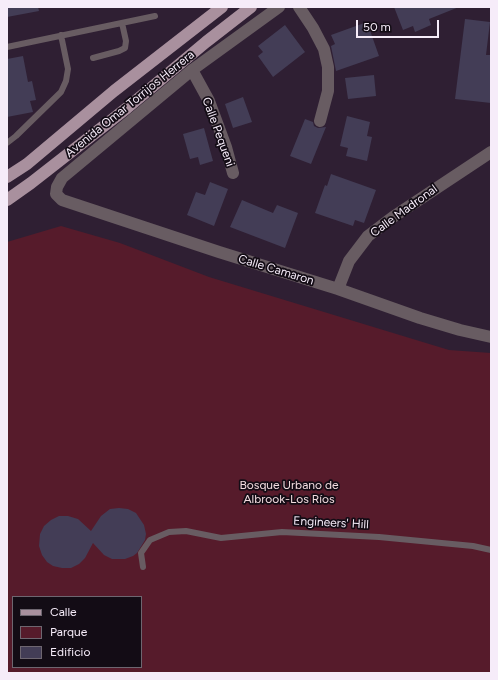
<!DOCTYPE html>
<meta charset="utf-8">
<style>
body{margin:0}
#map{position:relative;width:498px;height:680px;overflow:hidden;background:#2f1f33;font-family:Figtree,sans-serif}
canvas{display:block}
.frame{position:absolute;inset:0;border:8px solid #f6ecf9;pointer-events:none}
.legend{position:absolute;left:12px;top:596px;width:130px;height:72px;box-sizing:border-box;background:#130c15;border:1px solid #6e6670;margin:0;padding:5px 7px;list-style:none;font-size:12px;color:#f6ecf9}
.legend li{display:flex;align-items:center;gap:8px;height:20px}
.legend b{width:20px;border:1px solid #6e6670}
.scale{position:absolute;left:356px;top:20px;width:83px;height:18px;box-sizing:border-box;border:2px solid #f6ecf9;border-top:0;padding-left:5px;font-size:12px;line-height:14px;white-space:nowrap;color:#f6ecf9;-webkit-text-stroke:3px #130c15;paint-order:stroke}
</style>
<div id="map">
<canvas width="498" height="680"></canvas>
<div class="frame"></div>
<ul class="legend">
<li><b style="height:5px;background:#a9909e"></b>Calle</li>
<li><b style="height:11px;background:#561b2b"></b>Parque</li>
<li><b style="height:11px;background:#433d56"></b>Edificio</li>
</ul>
<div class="scale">50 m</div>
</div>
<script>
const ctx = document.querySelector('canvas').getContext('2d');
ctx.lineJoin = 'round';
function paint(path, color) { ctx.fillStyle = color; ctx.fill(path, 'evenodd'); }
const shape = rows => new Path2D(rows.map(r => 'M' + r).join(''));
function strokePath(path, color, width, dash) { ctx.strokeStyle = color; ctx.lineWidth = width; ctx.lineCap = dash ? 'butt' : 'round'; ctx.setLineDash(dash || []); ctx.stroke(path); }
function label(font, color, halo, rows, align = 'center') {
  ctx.font = font + ' Figtree,sans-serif'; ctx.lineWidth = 3.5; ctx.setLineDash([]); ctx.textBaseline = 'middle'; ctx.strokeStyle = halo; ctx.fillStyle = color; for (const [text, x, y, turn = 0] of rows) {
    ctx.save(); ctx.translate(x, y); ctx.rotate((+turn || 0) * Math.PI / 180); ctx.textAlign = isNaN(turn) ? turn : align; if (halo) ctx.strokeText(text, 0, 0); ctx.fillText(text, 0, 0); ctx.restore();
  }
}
const green = shape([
 [61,226,120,243,209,277,449,350,491,353,491,673,7,673,7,242],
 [13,597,141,597,141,667,13,667]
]);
const building = shape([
 [7,7,38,7,39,11,7,17],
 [394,7,459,7,429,19,431,25,415,32,413,26,403,30],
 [465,19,490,22,486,55,491,55,491,103,455,99],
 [367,22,379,56,336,71,331,46,335,44,331,35],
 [285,25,305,52,273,77,258,56,263,52,258,46],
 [23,56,28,82,32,81,36,100,30,101,33,112,7,117,7,59],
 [374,75,376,96,348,99,345,78],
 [243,97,252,122,233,128,225,104],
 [347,116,370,122,367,136,372,137,367,161,346,156,348,148,340,146],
 [305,119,313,122,314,126,318,128,326,127,311,164,290,156],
 [204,128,213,161,200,165,198,157,190,159,183,134],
 [331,174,376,190,364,223,355,220,353,226,315,213,325,185,327,186],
 [210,182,228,189,214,226,187,215,196,192,205,195],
 [242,200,273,213,277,205,298,213,285,248,230,227],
 [119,508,128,509,136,513,144,525,146,534,145,540,137,553,133,556,125,559,112,559,104,555,93,543,85,558,79,564,71,568,62,568,53,566,47,562,42,555,39,546,40,534,44,526,51,520,59,516,68,516,78,519,91,531,101,516,110,509]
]);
const lane = shape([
 [7,47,155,16],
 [93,58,119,51,125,48,126,41,122,23],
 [7,143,16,136,61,92,66,81,68,69,61,35],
 [143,567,141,553,150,540,169,532,186,531,221,538,282,532,379,537,473,546,491,550]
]);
const street = shape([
 [279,7,192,70,62,178,57,187,56,194,62,200,219,252,338,289,420,318,460,330,491,337],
 [299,7,313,28,324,49,328,67,328,91,320,121],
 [192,70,209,101,226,147,233,173],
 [338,289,349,261,368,236,393,217,491,152]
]);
const primary = shape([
 [7,177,27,164,114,91,222,7],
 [7,200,31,183,127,108,206,42,251,7]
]);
const streetNames = [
 ["Avenida Omar Torrijos Herrera",130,104,-39],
 ["Calle Pequeni",218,132,70],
 ["Calle Madronal",404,211,-36],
 ["Calle Camaron",276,270,17],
 ["Engineers' Hill",331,523,3]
];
const parkNames = [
 ["Bosque Urbano de",289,485],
 ["Albrook-Los Ríos",289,499]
];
paint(green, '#561b2b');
paint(building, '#433d56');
strokePath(lane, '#685c62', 6);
strokePath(street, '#685c62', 12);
strokePath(primary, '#a9909e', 12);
label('12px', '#f6ecf9', '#130c15', streetNames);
label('12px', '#f2dbdf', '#130c15', parkNames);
</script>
